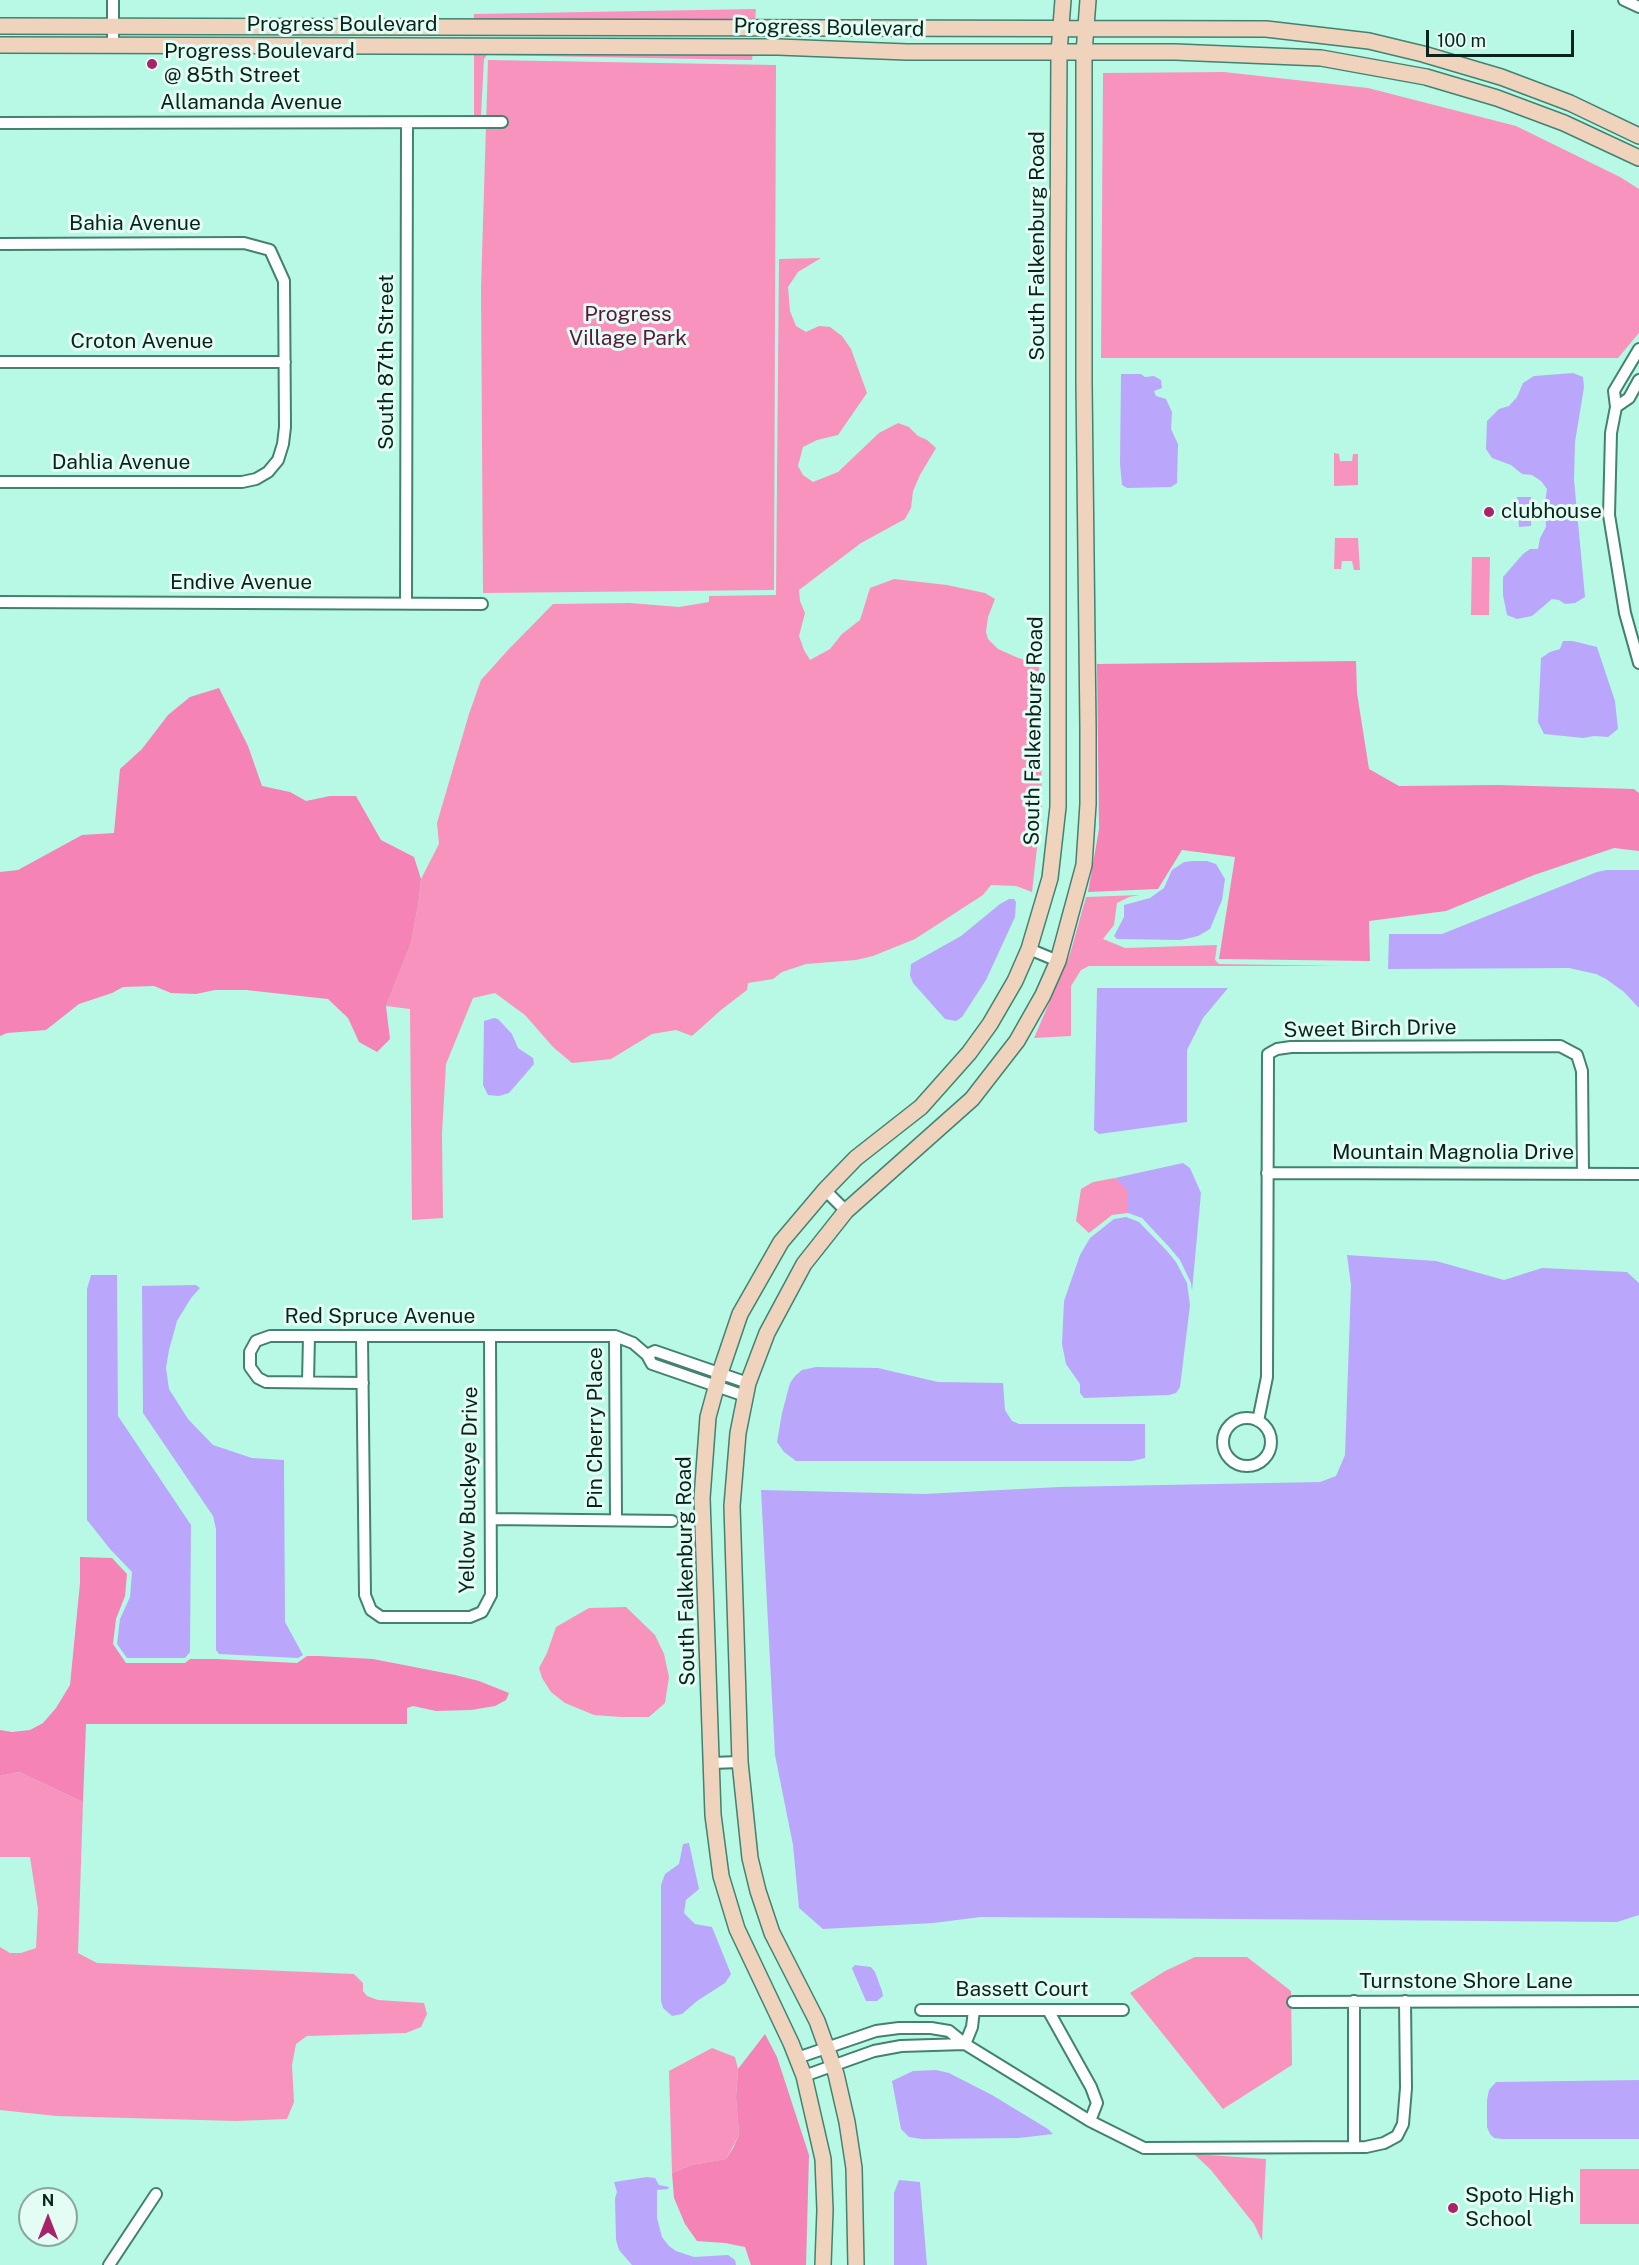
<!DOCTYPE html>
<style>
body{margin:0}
#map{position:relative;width:1639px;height:2265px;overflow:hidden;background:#b7f9e5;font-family:"Public Sans",sans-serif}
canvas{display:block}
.north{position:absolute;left:18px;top:2187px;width:60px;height:60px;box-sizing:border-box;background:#e3fcf4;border:2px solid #8ba59e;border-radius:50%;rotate:0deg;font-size:16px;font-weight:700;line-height:24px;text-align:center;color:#08231c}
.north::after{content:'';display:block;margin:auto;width:21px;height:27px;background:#aa236a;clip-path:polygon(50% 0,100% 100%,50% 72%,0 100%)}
.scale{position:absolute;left:1426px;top:30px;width:148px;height:27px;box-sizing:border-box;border:3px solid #08231c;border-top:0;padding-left:8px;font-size:18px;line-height:21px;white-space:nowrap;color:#08231c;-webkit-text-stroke:4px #e3fcf4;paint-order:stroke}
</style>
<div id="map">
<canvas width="1639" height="2265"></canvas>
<div class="north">N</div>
<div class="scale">100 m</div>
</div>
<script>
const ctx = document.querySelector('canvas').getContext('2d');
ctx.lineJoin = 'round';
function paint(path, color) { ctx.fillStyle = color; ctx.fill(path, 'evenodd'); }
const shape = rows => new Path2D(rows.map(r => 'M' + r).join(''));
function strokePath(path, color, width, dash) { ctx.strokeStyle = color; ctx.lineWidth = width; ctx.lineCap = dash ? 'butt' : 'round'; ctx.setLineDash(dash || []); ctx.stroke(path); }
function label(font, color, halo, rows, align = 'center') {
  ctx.font = font + ' "Public Sans",sans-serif'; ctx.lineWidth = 6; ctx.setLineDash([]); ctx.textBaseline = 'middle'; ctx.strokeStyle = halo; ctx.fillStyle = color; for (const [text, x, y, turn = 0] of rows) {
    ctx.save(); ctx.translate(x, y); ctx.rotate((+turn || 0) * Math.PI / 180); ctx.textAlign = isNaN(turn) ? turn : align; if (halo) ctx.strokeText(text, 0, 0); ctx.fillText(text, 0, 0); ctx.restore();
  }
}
const green = shape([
 [756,9,755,22,474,21,474,14],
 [474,52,500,54,502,52,753,52,752,60,487,55,484,59,481,116,474,116],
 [488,60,776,65,774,590,483,593,481,288],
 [1224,72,1368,88,1516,126,1620,177,1639,189,1639,333,1618,358,1101,358,1103,73],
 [821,258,798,272,788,287,790,311,796,326,806,332,819,326,830,327,842,336,851,349,867,393,838,435,817,440,803,447,798,466,803,475,813,482,838,472,879,433,898,423,909,427,918,436,927,440,936,448,920,475,913,491,911,508,905,519,861,543,799,590,800,601,805,613,799,636,804,650,810,660,830,649,842,634,860,620,870,588,894,579,947,585,985,593,995,599,988,617,986,632,988,639,998,649,1016,657,1030,662,1039,661,1042,804,1032,892,1016,886,991,885,983,895,915,939,873,956,856,960,806,964,782,972,773,979,748,983,747,990,721,1010,692,1036,676,1030,652,1034,611,1059,572,1063,553,1047,525,1015,495,993,473,998,446,1064,442,1133,443,1218,412,1220,410,1009,386,1006,411,943,419,900,421,879,439,844,437,823,469,714,481,680,508,650,553,604,630,603,679,607,709,602,709,596,776,595,779,259],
 [1334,453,1339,454,1340,461,1352,461,1353,454,1358,454,1358,485,1334,486],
 [1335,538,1358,538,1360,570,1354,570,1352,561,1342,561,1341,569,1334,569],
 [1472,557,1490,557,1489,615,1471,615],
 [1140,895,1129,897,1117,903,1114,925,1103,939,1125,948,1217,945,1215,960,1219,964,1342,966,1089,966,1081,970,1071,986,1071,1036,1034,1038,1070,954,1086,897],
 [1115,1178,1128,1190,1128,1213,1112,1215,1089,1233,1076,1221,1081,1189,1093,1182],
 [626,1607,655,1635,664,1654,669,1677,665,1703,649,1717,621,1717,594,1715,565,1703,551,1692,542,1678,539,1668,547,1653,556,1627,589,1608],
 [19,1772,83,1802,78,1953,97,1963,354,1974,363,1983,363,1991,367,1996,378,2000,424,2003,427,2014,421,2027,406,2033,307,2036,296,2044,292,2065,294,2102,287,2119,236,2121,56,2116,0,2110,0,1947,10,1953,21,1953,36,1948,38,1909,30,1857,0,1857,0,1776],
 [1195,1957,1247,1957,1291,1991,1292,2065,1223,2109,1130,1993,1165,1971],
 [712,2048,735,2057,738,2069,736,2097,739,2135,726,2159,691,2165,672,2173,669,2071],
 [1194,2154,1266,2159,1262,2241,1254,2224,1211,2170],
 [1580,2169,1639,2169,1639,2224,1580,2224]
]);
const forest = shape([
 [1356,661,1357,693,1369,769,1399,786,1498,785,1634,789,1639,793,1639,851,1614,848,1534,875,1446,911,1369,921,1370,961,1219,959,1235,857,1182,850,1158,889,1088,892,1099,829,1097,664],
 [219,688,248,746,262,786,290,792,306,801,330,796,356,796,381,840,414,857,421,879,419,900,411,943,386,1006,390,1039,377,1052,359,1042,348,1018,328,999,246,990,215,990,196,994,171,993,154,986,123,987,112,993,79,1004,46,1030,7,1033,0,1036,0,872,18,870,82,835,114,833,120,769,142,749,168,715,190,697],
 [80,1557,112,1558,127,1574,125,1596,116,1619,113,1644,126,1663,185,1663,190,1659,217,1659,297,1663,307,1656,318,1656,373,1659,455,1675,479,1681,509,1693,506,1700,495,1706,471,1710,436,1711,413,1706,407,1708,407,1724,86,1724,83,1802,19,1772,0,1776,0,1730,12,1732,30,1730,43,1723,56,1708,70,1685,80,1583],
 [765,2034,777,2057,809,2155,806,2265,751,2265,745,2247,725,2243,697,2241,685,2224,674,2198,672,2173,691,2165,726,2159,733,2148,739,2135,736,2097,738,2069]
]);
const water = shape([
 [1573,373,1583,377,1584,387,1575,442,1574,480,1585,597,1575,603,1565,604,1559,600,1552,599,1532,616,1517,619,1507,615,1503,595,1503,577,1523,554,1530,549,1538,549,1540,538,1546,527,1545,503,1547,489,1541,481,1532,475,1522,474,1511,465,1492,458,1486,449,1487,421,1499,409,1509,406,1517,397,1523,383,1534,376],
 [1121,374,1141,374,1145,377,1154,376,1161,380,1162,388,1154,391,1156,396,1166,399,1172,412,1171,429,1178,444,1177,483,1171,487,1127,488,1122,485,1120,464],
 [1517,497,1531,497,1531,526,1519,527],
 [1563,641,1573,641,1597,647,1615,701,1618,729,1608,737,1594,736,1583,738,1544,734,1538,722,1541,658,1550,652,1560,649],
 [1192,861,1207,861,1216,864,1225,879,1222,900,1210,929,1198,936,1181,940,1117,939,1114,936,1124,917,1124,905,1150,898,1164,888,1172,870,1184,862],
 [1607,870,1639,870,1639,1008,1624,992,1606,979,1596,974,1569,968,1388,969,1389,934,1442,934,1597,872],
 [1009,899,1014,899,1016,902,1015,917,986,980,962,1017,956,1021,945,1019,913,983,910,975,911,964,961,936,1000,904],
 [1097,988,1228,988,1203,1018,1187,1050,1187,1122,1099,1134,1094,1130],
 [494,1018,498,1019,512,1034,518,1048,533,1058,534,1064,509,1093,499,1096,488,1095,483,1085,484,1021],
 [1183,1163,1190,1168,1201,1193,1192,1291,1191,1283,1180,1260,1170,1248,1142,1218,1128,1213,1128,1191,1115,1178],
 [1126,1217,1139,1222,1167,1251,1176,1262,1187,1283,1190,1305,1180,1387,1176,1393,1169,1395,1084,1398,1080,1393,1080,1384,1066,1364,1062,1344,1064,1301,1080,1255,1090,1238,1114,1219],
 [1347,1255,1436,1261,1504,1280,1542,1268,1627,1272,1639,1283,1639,1915,1617,1922,981,1917,933,1923,823,1929,799,1908,793,1845,775,1755,761,1490,924,1494,1059,1487,1320,1482,1336,1476,1345,1455,1351,1285],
 [91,1275,117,1275,118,1416,191,1525,190,1652,185,1658,127,1658,117,1644,120,1619,130,1597,132,1572,110,1549,87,1520,87,1289],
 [196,1285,200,1288,191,1298,177,1321,169,1350,166,1368,169,1389,188,1419,213,1445,252,1458,284,1460,285,1622,303,1655,298,1658,219,1654,216,1650,216,1529,213,1516,143,1413,142,1286],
 [816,1367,878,1368,938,1382,1003,1383,1005,1410,1012,1421,1019,1424,1145,1424,1145,1458,1132,1461,796,1461,784,1452,777,1442,782,1413,790,1383,795,1376,802,1370],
 [689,1843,699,1889,686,1900,684,1913,695,1924,712,1927,731,1974,725,1983,697,2001,682,2014,672,2016,663,2008,661,2001,661,1885,665,1874,679,1864,683,1844],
 [855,1965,871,1967,875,1972,882,1991,883,1996,877,2001,866,2001,853,1971,852,1968],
 [936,2070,949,2073,992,2095,1048,2129,1053,2134,1019,2138,922,2139,909,2137,901,2129,892,2081,913,2071],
 [1639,2080,1639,2139,1502,2139,1494,2138,1490,2134,1487,2127,1487,2100,1489,2090,1496,2082],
 [647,2177,655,2178,659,2185,669,2187,668,2189,657,2190,657,2218,662,2237,669,2246,676,2251,694,2257,728,2255,735,2260,736,2265,632,2265,619,2250,616,2240,615,2198,617,2192,614,2182],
 [899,2180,920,2182,927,2265,894,2265,894,2193]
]);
const street = shape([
 [1624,0,1639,7],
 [113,45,113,0],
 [0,123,502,122],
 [0,244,244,243,270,250,284,281,285,427,283,444,278,460,268,472,256,479,242,482,0,482],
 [1639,349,1614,391,1616,407,1611,433,1609,515,1625,613,1639,663],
 [0,362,285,362],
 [1616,407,1629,398,1639,380],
 [0,602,482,604],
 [406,602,407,123],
 [1029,949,1058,961],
 [1267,1173,1639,1174],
 [825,1190,846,1211],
 [362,1336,365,1595,371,1610,381,1617,470,1617,482,1612,491,1595,490,1336],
 [615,1336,616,1520],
 [647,1355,655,1351,748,1383],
 [308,1382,309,1336],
 [363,1383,266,1382,258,1378,250,1367,250,1352,256,1341,270,1336,615,1336,633,1343,647,1355,652,1364,745,1396],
 '1223 1442a24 24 0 1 1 48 0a24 24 0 1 1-48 0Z',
 [1258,1421,1267,1377,1268,1054,1277,1049,1291,1047,1560,1046,1577,1055,1582,1071,1583,1173],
 [491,1519,672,1521],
 [711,1763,740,1762],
 [1354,2001,1354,2147],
 [1293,2002,1639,2001],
 [921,2010,1123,2010],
 [1048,2010,1091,2087,1097,2103,1090,2121],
 [965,2044,972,2027,974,2010],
 [797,2058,876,2031,899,2028,931,2028,949,2031,965,2044,1090,2121,1144,2148,1366,2147,1384,2143,1397,2136,1403,2124,1406,2088,1405,2001],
 [804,2076,874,2051,901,2046,965,2044],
 [109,2265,156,2194]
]);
const secondary = shape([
 [0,26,1266,29,1369,41,1423,54,1501,77,1570,103,1639,136],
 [0,45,778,47,907,52,1175,52,1321,58,1426,77,1497,98,1564,123,1639,158],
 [823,2265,825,2210,823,2159,804,2076,791,2043,737,1929,721,1876,713,1815,702,1498,708,1417,720,1373,740,1314,781,1242,825,1190,856,1158,921,1107,969,1053,990,1024,1015,981,1029,949,1050,878,1058,807,1058,258,1059,52,1063,0],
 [856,2265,854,2168,847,2122,836,2074,817,2021,772,1933,758,1891,750,1858,740,1762,732,1506,738,1433,748,1383,767,1333,804,1264,846,1211,972,1099,1017,1041,1043,995,1058,961,1084,865,1088,804,1088,728,1084,383,1084,53,1088,0]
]);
const markers = [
 [152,64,6,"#aa236a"],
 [1489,512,6,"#aa236a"],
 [1453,2208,6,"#aa236a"]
];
const streetNames = [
 ["Progress Boulevard",342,25],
 ["Progress Boulevard",829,28,1],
 ["Allamanda Avenue",251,103],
 ["Bahia Avenue",135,224],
 ["South Falkenburg Road",1038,246,-90],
 ["Croton Avenue",142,342],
 ["South 87th Street",387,362,-90],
 ["Dahlia Avenue",121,463],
 ["Endive Avenue",241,583],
 ["South Falkenburg Road",1034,731,-89],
 ["Sweet Birch Drive",1370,1029,-1],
 ["Mountain Magnolia Drive",1453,1153],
 ["Red Spruce Avenue",380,1317],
 ["Pin Cherry Place",596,1428,-90],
 ["Yellow Buckeye Drive",469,1490,-89],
 ["South Falkenburg Road",686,1571,-91],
 ["Turnstone Shore Lane",1466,1982],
 ["Bassett Court",1022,1990]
];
const poiNames = [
 ["Progress Boulevard",164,52],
 ["@ 85th Street",164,76],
 ["clubhouse",1501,512],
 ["Spoto High",1465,2196],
 ["School",1465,2220]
];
const parkNames = [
 ["Progress",628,315],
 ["Village Park",628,339]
];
paint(green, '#f893be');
paint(forest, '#f583b5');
paint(water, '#baa7fc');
strokePath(street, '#438170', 14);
strokePath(secondary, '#438170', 18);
strokePath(street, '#fff', 10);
strokePath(secondary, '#efd3bd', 15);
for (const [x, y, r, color] of markers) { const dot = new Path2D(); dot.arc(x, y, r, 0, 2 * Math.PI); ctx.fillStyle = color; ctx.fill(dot); strokePath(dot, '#e3fcf4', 2); }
label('21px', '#08231c', '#e3fcf4', streetNames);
label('21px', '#08231c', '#e3fcf4', poiNames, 'left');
label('21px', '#5b1538', '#e3fcf4', parkNames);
</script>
